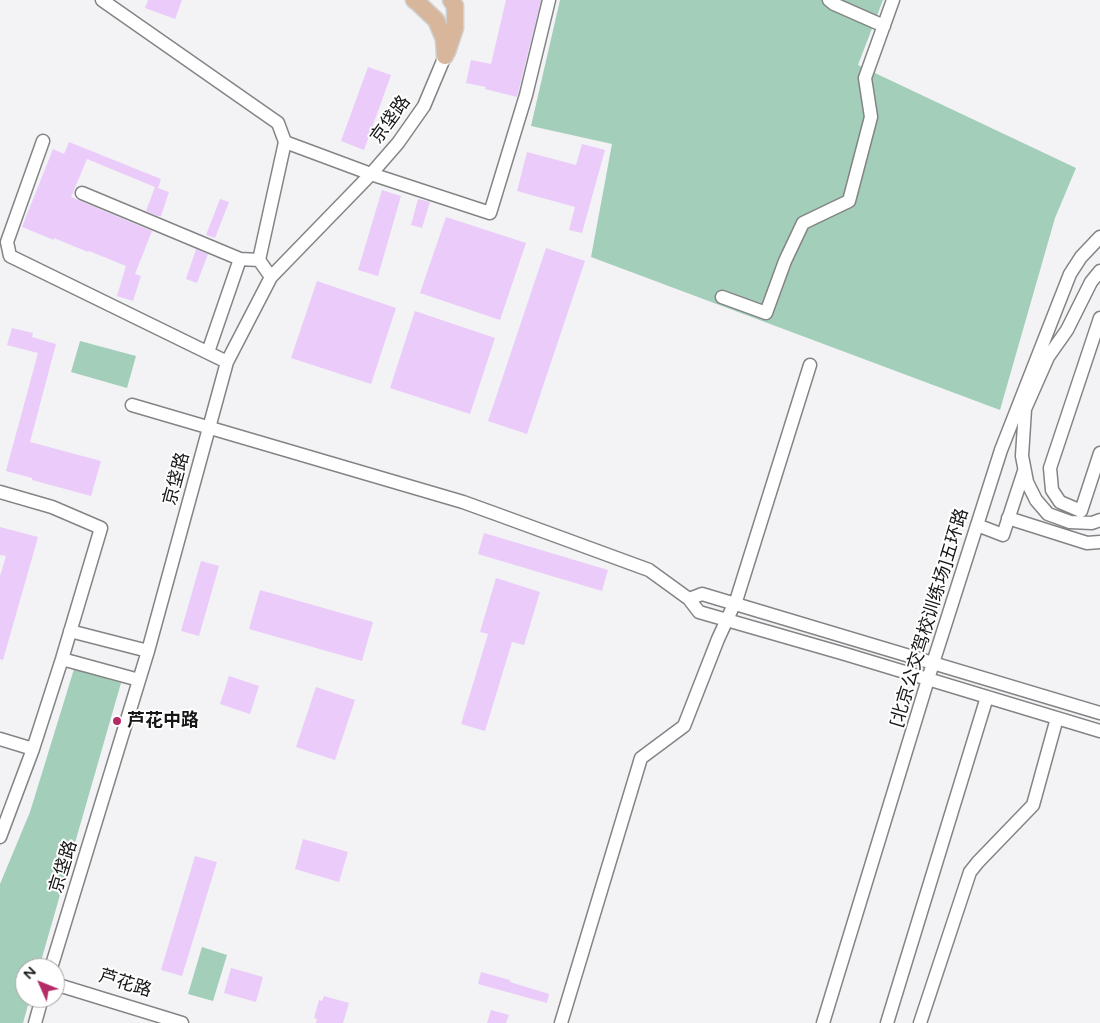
<!DOCTYPE html>
<meta charset="utf-8">
<style>
body{margin:0}
#map{position:relative;width:1100px;height:1023px;overflow:hidden;background:#f3f3f5;font-family:"Varela Round",sans-serif}
canvas{display:block}
.north{position:absolute;left:15px;top:958px;width:50px;height:50px;box-sizing:border-box;background:#fff;border:1px solid #a2a2a2;border-radius:50%;rotate:314deg;font-size:14px;font-weight:700;line-height:20px;text-align:center;color:#171717}
.north::after{content:'';display:block;margin:auto;width:18px;height:22px;background:#b52b66;clip-path:polygon(50% 0,100% 100%,50% 72%,0 100%)}
</style>
<div id="map">
<canvas width="1100" height="1023"></canvas>
<div class="north">N</div>
</div>
<script>
const ctx = document.querySelector('canvas').getContext('2d');
ctx.lineJoin = 'round';
function paint(path, color) { ctx.fillStyle = color; ctx.fill(path, 'evenodd'); }
const shape = rows => new Path2D(rows.map(r => 'M' + r).join(''));
function strokePath(path, color, width, dash) { ctx.strokeStyle = color; ctx.lineWidth = width; ctx.lineCap = dash ? 'butt' : 'round'; ctx.setLineDash(dash || []); ctx.stroke(path); }
function label(font, color, halo, rows, align = 'center') {
  ctx.font = font + ' "Varela Round","Noto Sans SC",sans-serif'; ctx.lineWidth = 4; ctx.setLineDash([]); ctx.textBaseline = 'middle'; ctx.strokeStyle = halo; ctx.fillStyle = color; for (const [text, x, y, turn = 0] of rows) {
    ctx.save(); ctx.translate(x, y); ctx.rotate((+turn || 0) * Math.PI / 180); ctx.textAlign = isNaN(turn) ? turn : align; if (halo) ctx.strokeText(text, 0, 0); ctx.fillText(text, 0, 0); ctx.restore();
  }
}
const green = shape([
 [560,0,883,0,858,65,1076,168,1055,218,1000,410,591,257,612,144,531,126],
 [80,341,136,356,127,388,71,372],
 [74,669,121,683,39,968,25,968,25,998,30,998,23,1023,0,1023,0,884,30,812],
 [202,947,227,955,213,1001,188,994]
]);
const building = shape([
 [148,0,182,0,175,19,145,8],
 [506,0,541,0,517,97,485,89,486,87,466,83,471,60,491,64],
 [368,67,391,75,364,150,341,141],
 [69,142,161,179,158,188,169,192,161,216,158,216,146,211,155,187,87,159,71,197,152,231,135,274,141,276,133,301,117,296,126,266,89,251,88,252,54,238,54,240,22,227,53,149,64,154],
 [582,144,605,150,582,233,569,230,575,207,517,191,527,152,576,165],
 [382,190,401,196,378,276,358,270],
 [220,199,229,202,215,238,206,235],
 [418,199,430,202,422,228,411,225],
 [446,217,526,243,500,320,420,293],
 [546,248,585,261,527,434,488,421],
 [196,249,208,254,197,283,186,279],
 [317,281,396,308,371,384,291,358],
 [415,311,495,338,470,414,390,388],
 [12,328,33,333,32,337,56,344,30,442,101,461,91,496,32,480,32,478,6,471,38,353,7,345],
 [0,527,38,537,3,660,0,659,0,576,6,556,0,555],
 [484,533,608,570,602,591,478,554],
 [201,561,219,566,199,636,181,631],
 [496,578,540,592,524,645,512,642,485,731,461,724,488,634,480,632],
 [260,590,373,622,362,661,249,629],
 [229,676,259,686,250,714,220,704],
 [316,687,355,700,335,760,296,747],
 [303,839,348,852,339,882,295,869],
 [195,856,217,862,182,976,161,970],
 [231,968,263,977,256,1002,224,993],
 [481,972,510,980,510,982,549,994,547,1003,478,984],
 [324,996,349,1003,343,1023,316,1023,317,1019,314,1018,319,1000,322,1001],
 [491,1010,509,1015,506,1023,487,1023]
]);
const minor = shape([
 [102,0,278,123,285,142,259,260,271,277],
 [829,0,834,4,884,26],
 [43,141,7,242,10,256,227,362],
 [285,142,371,174,490,213,526,95,549,0],
 [82,193,240,259],
 [1100,271,1091,282,1067,330,1048,357,1025,409,1022,456,1027,482,1036,500,1048,514,1070,522,1092,523,1100,520],
 [722,297,766,313,785,261,803,223,849,201,871,117,865,78,893,0],
 [1100,318,1050,468,1052,490,1060,502,1081,511,1100,453],
 [208,352,240,259,259,260],
 [132,405,463,502,499,515,649,570,689,599,699,612,845,654,1100,731],
 [0,492,52,507,101,528,62,659,33,749,0,837],
 [1008,518,1087,543,1100,542],
 [977,525,1003,535,1024,471],
 [689,599,702,594,1100,713],
 [70,631,148,651],
 [62,659,139,680],
 [0,739,33,749],
 [51,968,148,651,227,362,271,277,371,174,398,143,424,106,445,56],
 [55,984,182,1023],
 [35,1023,42,998],
 [561,1023,641,758,684,726,718,639,737,598,810,365],
 [823,1023,933,663,1001,450,1070,274,1081,257,1100,237],
 [887,1023,987,697],
 [920,1023,970,872,978,862,1033,805,1057,718]
]);
const major = shape([
 [414,0,417,2,436,20,444,39,445,56],
 [447,52,455,28,455,6,451,0]
]);
const markers = [
 [117,721,5,"#b52b66"]
];
const streetNames = [
 ["京垡路",391,120,-54],
 ["京垡路",177,479,-75],
 ["[北京公交驾校训练场]五环路",930,618,-73],
 ["京垡路",64,867,-73],
 ["芦花路",125,984,17]
];
const poiNames = [
 ["芦花中路",127,721]
];
paint(green, '#a3ceba');
paint(building, '#eacbf9');
strokePath(minor, '#838485', 15);
strokePath(major, '#d1d1d1', 19);
strokePath(minor, '#fff', 12);
strokePath(major, '#d7b69b', 16);
for (const [x, y, r, color] of markers) { const dot = new Path2D(); dot.arc(x, y, r, 0, 2 * Math.PI); ctx.fillStyle = color; ctx.fill(dot); strokePath(dot, '#fff', 2); }
label('18px', '#171717', '#fff', streetNames);
label('bold 18px', '#171717', '#fff', poiNames, 'left');
</script>
